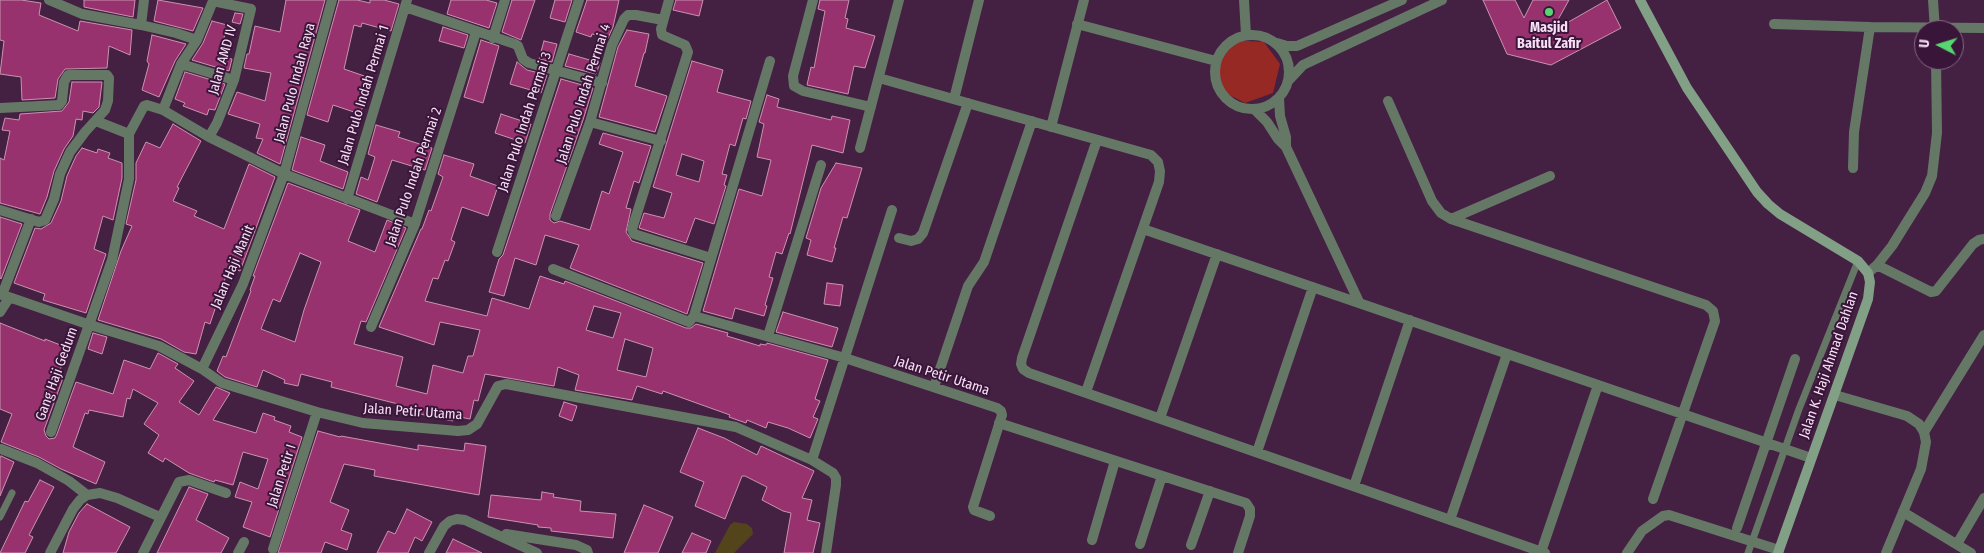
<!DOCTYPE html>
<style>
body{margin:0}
#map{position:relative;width:1984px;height:553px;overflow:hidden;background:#442043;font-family:"Fira Sans Condensed",sans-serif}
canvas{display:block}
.north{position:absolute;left:1914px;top:20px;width:50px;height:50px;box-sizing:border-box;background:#391639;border:1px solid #856684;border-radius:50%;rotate:275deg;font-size:14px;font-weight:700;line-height:20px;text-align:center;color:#f7dff5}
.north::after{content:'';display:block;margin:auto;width:18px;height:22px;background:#57d570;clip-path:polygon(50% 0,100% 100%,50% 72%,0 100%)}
</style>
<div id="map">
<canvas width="1984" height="553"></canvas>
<div class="north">U</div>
</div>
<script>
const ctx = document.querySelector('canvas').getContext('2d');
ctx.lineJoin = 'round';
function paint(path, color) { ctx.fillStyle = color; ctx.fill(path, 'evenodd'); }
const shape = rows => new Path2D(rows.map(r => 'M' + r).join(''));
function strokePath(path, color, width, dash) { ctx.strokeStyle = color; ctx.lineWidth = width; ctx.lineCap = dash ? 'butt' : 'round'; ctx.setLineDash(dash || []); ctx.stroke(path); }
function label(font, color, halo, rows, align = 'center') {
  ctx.font = font + ' "Fira Sans Condensed",sans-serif'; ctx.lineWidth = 4; ctx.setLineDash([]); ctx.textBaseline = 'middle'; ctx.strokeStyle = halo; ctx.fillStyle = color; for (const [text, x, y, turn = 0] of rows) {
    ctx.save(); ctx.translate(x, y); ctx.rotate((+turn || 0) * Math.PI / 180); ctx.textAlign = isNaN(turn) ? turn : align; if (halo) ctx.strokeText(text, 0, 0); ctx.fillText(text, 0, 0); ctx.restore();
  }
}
const green = shape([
 [1234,40,1264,42,1280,64,1273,93,1245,103,1218,89,1215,63]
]);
const water = shape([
 [734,522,747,524,752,528,753,534,734,553,715,553,730,525]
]);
const building = shape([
 [0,0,21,0,41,3,39,15,78,31,80,21,132,30,130,55,109,46,107,68,65,69,58,79,55,98,22,100,21,77,0,74,4,41,0,40,0,0],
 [84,0,135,0,133,17,84,7,84,0],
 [158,0,203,8,193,31,154,21,158,0],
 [286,0,325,0,280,164,257,153,263,139,256,138,260,124,228,114,237,92,265,101,271,73,244,68,247,54,249,54,255,26,280,32,286,0],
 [339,0,357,0,370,3,370,0,384,0,399,4,391,31,362,23,361,27,354,25,344,69,373,79,360,114,333,105,328,122,307,115,339,0],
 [451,0,486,0,497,3,489,28,447,14,451,0],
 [512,0,535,0,521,40,502,32,512,0],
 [555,0,572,0,565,22,550,18,555,0],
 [587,0,619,0,613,27,608,38,592,34,591,37,576,32,587,0],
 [676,0,703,0,699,16,673,10,676,0],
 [820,0,849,0,845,18,848,19,846,28,875,36,865,68,854,66,848,94,807,85,811,67,814,68,825,11,818,9,820,0],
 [1483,0,1515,0,1524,18,1533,0,1569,0,1551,32,1607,0,1621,28,1551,65,1507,54,1483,0],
 [235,13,243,14,240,24,232,22,235,13],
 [212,21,227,25,220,56,232,59,229,71,192,60,203,43,212,21],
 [443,27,468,35,464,48,439,41,443,27],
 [627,30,649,34,645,53,644,53,635,86,667,96,655,132,599,117,618,47,627,30],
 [152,35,186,44,175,61,159,97,142,90,149,64,147,61,152,35],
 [481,40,499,46,483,103,464,97,481,40],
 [544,41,557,44,552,62,539,59,544,41],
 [569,54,600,63,596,74,565,66,569,54],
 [692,61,723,70,717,92,751,101,746,119,743,118,735,146,730,144,722,174,727,175,724,185,726,186,714,224,695,218,686,243,639,228,644,213,664,218,672,193,653,187,692,61],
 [682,154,704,161,699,182,676,175,682,154],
 [517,62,527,70,547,75,541,93,510,84,517,62],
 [185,72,225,84,215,110,209,109,207,115,183,106,185,103,175,99,185,72],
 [561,79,593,88,583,120,550,214,550,220,554,223,560,221,590,230,602,191,609,194,623,152,599,144,603,133,651,146,639,183,634,181,626,208,631,209,626,232,632,241,703,263,687,314,570,268,579,245,545,235,536,265,515,258,504,296,489,292,499,259,503,255,510,234,561,79],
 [72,82,102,82,99,107,93,113,83,111,82,120,76,119,73,136,64,149,54,171,47,197,40,214,0,203,0,158,4,160,10,131,2,130,5,118,19,120,20,114,62,111,69,102,72,82],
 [767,95,779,99,777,107,831,120,832,116,850,120,843,153,812,145,790,234,789,233,782,254,776,252,769,277,773,278,765,305,767,306,764,316,735,308,732,319,703,311,739,189,762,196,771,160,757,157,764,124,759,122,767,95],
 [501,114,531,124,525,143,495,133,501,114],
 [173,124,201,141,177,187,179,188,173,201,197,211,194,216,224,229,249,164,275,177,240,271,229,267,210,324,205,322,196,354,184,352,161,339,98,320,121,251,132,226,126,224,136,180,136,163,146,142,160,148,173,124],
 [376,125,400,132,398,137,432,148,425,170,392,160,377,202,356,194,361,177,368,180,375,157,368,154,376,125],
 [301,137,325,145,320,161,348,172,343,189,292,170,301,137],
 [82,148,97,153,98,149,110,153,108,158,122,163,122,178,113,220,103,216,94,249,106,254,86,313,43,300,45,294,14,283,35,228,41,229,51,223,61,201,67,176,76,156,82,148],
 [444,155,474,164,470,176,498,186,488,216,462,207,451,240,455,242,448,261,445,260,438,279,433,278,425,301,487,316,492,298,529,309,540,276,564,284,565,281,686,328,691,328,696,324,728,333,727,336,760,346,760,344,766,345,767,343,828,360,815,399,820,401,813,417,818,419,810,438,788,428,768,422,766,428,747,420,746,423,729,417,730,415,663,391,662,394,637,386,632,400,575,390,579,375,558,367,554,386,485,374,478,401,474,400,470,419,454,416,453,421,420,414,419,417,397,412,398,404,331,387,332,382,301,374,298,386,284,383,285,380,263,370,257,387,225,377,217,371,223,356,226,357,251,291,250,290,255,276,253,276,288,183,360,210,348,241,375,252,387,220,406,228,366,322,361,321,354,344,403,357,396,386,427,394,433,365,463,373,468,356,473,356,480,330,440,322,434,345,379,327,421,229,422,229,429,210,431,211,443,177,438,174,444,155],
 [300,253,321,262,304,310,295,342,261,329,273,299,280,302,300,253],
 [594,306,621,313,613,338,586,330,594,306],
 [625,339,653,348,646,377,617,370,625,339],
 [836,163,862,168,847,218,843,217,834,248,836,248,832,262,807,255,811,240,806,238,821,188,836,163],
 [0,217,22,224,1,279,0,278,0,217],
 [827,283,843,285,840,306,824,304,827,283],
 [783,312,838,328,832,347,776,332,783,312],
 [0,323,45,341,45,339,68,348,58,376,63,378,44,430,46,436,49,439,55,438,57,434,76,382,113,394,124,360,150,369,158,353,178,364,175,368,194,381,179,402,199,415,216,387,230,393,213,420,256,433,263,413,275,417,274,420,291,426,289,432,302,437,270,537,243,527,252,502,235,497,240,482,258,489,268,459,243,452,233,485,215,480,214,482,189,473,165,458,163,462,148,453,159,435,144,424,158,403,133,389,130,399,127,398,123,417,89,410,88,414,85,413,73,447,105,462,96,484,61,469,39,457,1,442,12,414,0,409,0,323],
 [93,333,107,337,102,354,88,349,93,333],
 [564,402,577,406,572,421,559,416,564,402],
 [698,428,724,438,757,455,761,446,814,471,802,498,812,500,807,520,820,523,813,553,784,553,791,513,783,511,762,500,767,487,745,476,742,476,725,519,695,506,704,482,680,472,698,428],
 [318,431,340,437,341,436,418,450,418,445,464,451,465,443,486,446,479,495,374,476,375,470,344,464,330,502,349,510,341,530,352,534,347,550,325,542,321,553,278,553,318,431],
 [1,456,14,462,0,496,0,458,1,456],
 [40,480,54,487,29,535,33,537,25,553,0,553,25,501,28,502,40,480],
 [189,487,208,494,196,520,229,538,221,553,157,553,189,487],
 [542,492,554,494,553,497,581,501,580,511,616,514,613,538,551,531,551,528,538,527,538,525,488,517,491,495,541,500,542,492],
 [87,504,130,527,116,553,63,553,69,532,79,513,87,504],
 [644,505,673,517,658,553,624,553,644,505],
 [407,509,432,522,422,541,415,537,408,553,377,553,388,531,395,534,407,509],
 [692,533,711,541,706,553,682,553,692,533],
 [453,539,482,553,446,553,453,539]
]);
const service = shape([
 [0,517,12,493],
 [1748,553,1799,409,1858,261]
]);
const minor = shape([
 [49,0,82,14,141,25,176,33,197,40],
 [669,0,661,29,662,35,685,45,688,52,632,229,634,234,711,258],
 [813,0,793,76,794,86,803,91,871,107],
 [1244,0,1246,35],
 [1933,0,1935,30],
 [405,7,515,44,518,46,523,59,529,63,602,83],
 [1077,24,1216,61],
 [1774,24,1870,27,1984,28],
 [141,25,144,0],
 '1215 72a37 37 0 1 1 74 0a37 37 0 1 1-74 0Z',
 [493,38,505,0],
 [1277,43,1287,46,1297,46,1402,0],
 [181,64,234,80],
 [879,78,1151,155,1158,162,1160,171,1159,182,1086,392],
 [1289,80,1303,65,1442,0],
 [1279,98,1280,116,1286,137,1286,147,1359,302],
 [954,99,979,0],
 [1388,101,1432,201,1441,213,1451,219,1706,305,1713,311,1715,321,1653,499],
 [0,108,59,105,62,101,64,82,68,75,107,75,109,78,108,101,105,110,85,132,70,152,60,174,54,199,45,220,39,222,0,210],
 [1254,109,1267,122,1278,139,1286,147],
 [163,110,181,64,197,40,213,1,251,9,234,80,217,123,209,137],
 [96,121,129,134,144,106,147,105,163,110,209,137,284,174,415,224],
 [590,122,661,141],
 [1051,127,1084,0],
 [1097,140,1022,358,1021,364,1023,369,1029,373,1545,553],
 [860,148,899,0],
 [1853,168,1854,132,1870,27],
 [347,199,407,0],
 [556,216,590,122,612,45,624,19,628,15,636,15,663,20],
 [1451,219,1550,176],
 [1143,229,1811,458],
 [899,238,911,241,918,239,923,233,968,103],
 [497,252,579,0],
 [1877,265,1931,292,1936,291,1973,244,1979,240,1984,239],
 [553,269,689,322,694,316,770,61],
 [1868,273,1877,265,1892,246,1925,193,1932,176,1937,133,1936,60],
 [0,294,90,325,159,346,202,369,222,383,317,412,363,423,458,431,468,430,477,424,498,386,506,384,736,427,812,460,833,473,836,478,836,485,826,553],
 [2,295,31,219],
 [0,312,9,298],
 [694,316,845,358,997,408,1001,411,1002,415,973,507,974,510,990,516],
 [371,327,415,224,476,32],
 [768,336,821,165],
 [202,369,243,284,284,174,332,0],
 [934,387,968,286,984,262,1032,121],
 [1160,418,1217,254],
 [999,423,1246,503,1250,509,1250,516,1238,553],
 [51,432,112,260,129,179,129,134],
 [1924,432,1984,335],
 [1,449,37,463,69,481,87,495],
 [1257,452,1313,287],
 [812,460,892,210],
 [1354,486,1410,320],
 [1903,512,1971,553],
 [1450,520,1507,354],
 [1737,528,1795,359],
 [506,534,576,545,587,550,588,553],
 [1092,540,1115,461],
 [1140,544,1162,476],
 [1957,544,1984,498],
 [1191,545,1210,491],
 [273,549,317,412],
 [1541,552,1598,385],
 [50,553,73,509,80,500,87,495,100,493,117,498,160,517],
 [143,553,179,482,189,480,226,493],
 [238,553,244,542],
 [429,553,444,526,450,521,457,519,465,520,537,553],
 [1627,553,1642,531,1663,516,1669,515,1779,550]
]);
const tertiary = shape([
 [1835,395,1907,416,1919,424,1924,432,1926,442,1921,469,1886,553]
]);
const secondary = shape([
 [1640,0,1687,88,1757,192,1768,204,1780,214,1858,261,1868,273,1870,282,1868,299,1778,553]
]);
const markers = [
 [1549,12,5,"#57d570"]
];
const poiNames = [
 ["Masjid",1549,28],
 ["Baitul Zafir",1549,44]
];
const streetNames = [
 ["Jalan AMD IV",223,60,-74],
 ["Jalan Pulo Indah Raya",295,83,-75],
 ["Jalan Pulo Indah Permai 4",584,94,-72],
 ["Jalan Pulo Indah Permai 1",364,95,-73],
 ["Jalan Pulo Indah Permai 3",525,122,-72],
 ["Jalan Pulo Indah Permai 2",414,177,-71],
 ["Jalan Haji Manit",233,267,-67],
 ["Jalan K. Haji Ahmad Dahlan",1829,365,-71],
 ["Gang Haji Gedum",57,374,-70],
 ["Jalan Petir Utama",942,376,18],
 ["Jalan Petir Utama",413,412,4],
 ["Jalan Petir I",282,476,-72]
];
paint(green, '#962923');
paint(water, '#53441c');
paint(building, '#98326e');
strokePath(building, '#ca93af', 1);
strokePath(service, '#657866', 7);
strokePath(minor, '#657866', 10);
strokePath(tertiary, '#657866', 10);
strokePath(secondary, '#82a085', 10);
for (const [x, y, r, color] of markers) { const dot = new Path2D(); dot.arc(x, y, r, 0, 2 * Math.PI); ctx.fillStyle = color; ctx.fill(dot); strokePath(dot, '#391639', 2); }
label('bold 14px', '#f7dff5', '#391639', poiNames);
label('14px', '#f7dff5', '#391639', streetNames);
</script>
